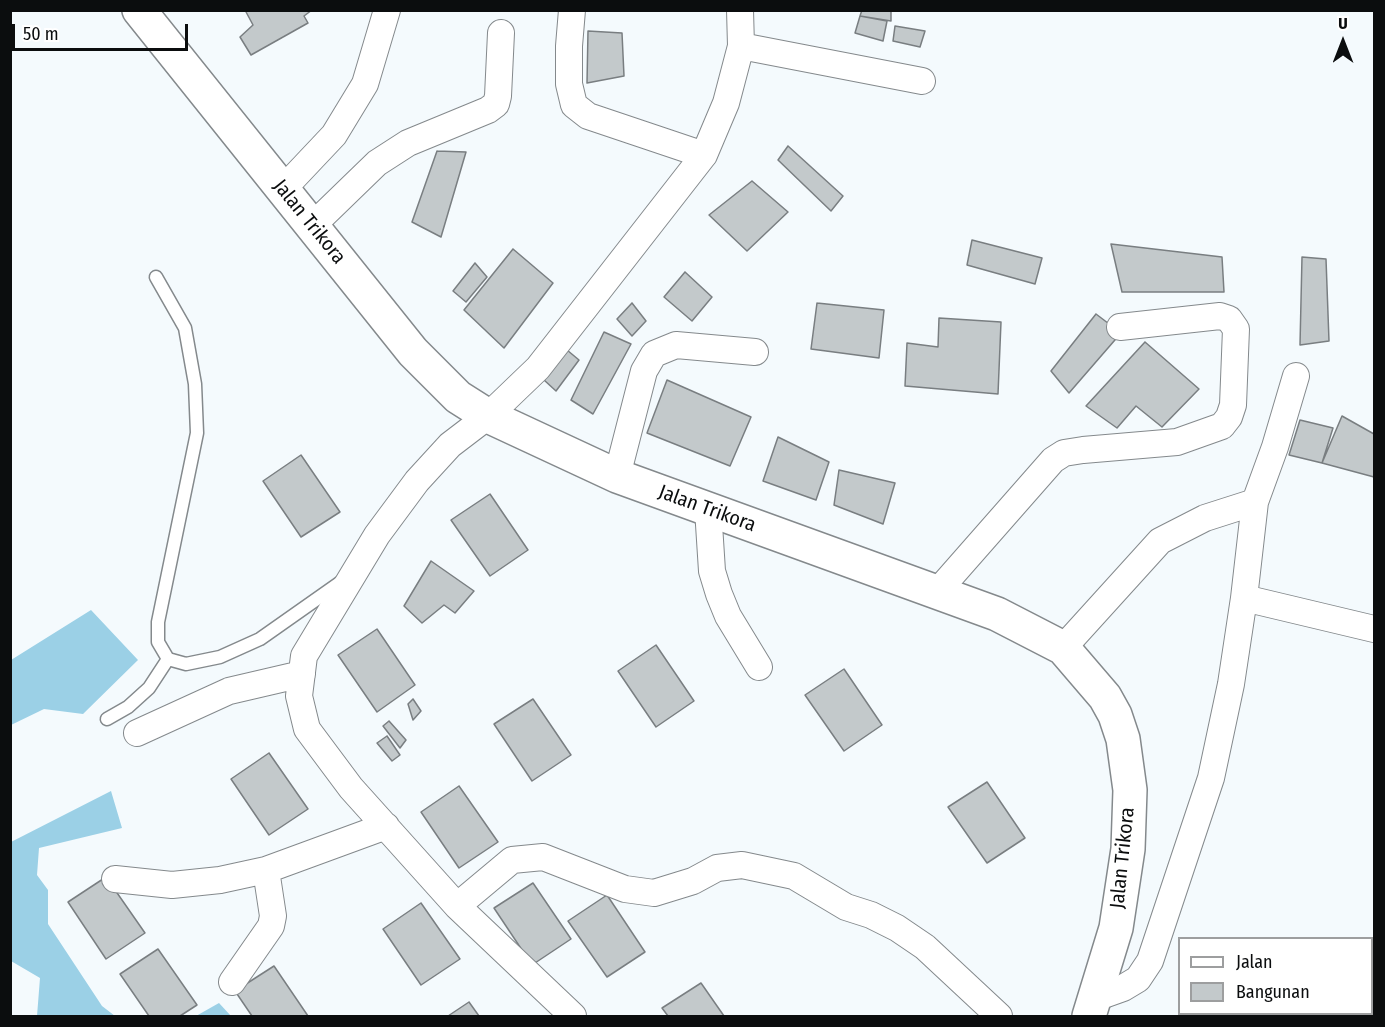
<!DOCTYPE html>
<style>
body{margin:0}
#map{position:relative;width:1385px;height:1027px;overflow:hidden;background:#f4fafd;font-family:"Fira Sans Condensed",sans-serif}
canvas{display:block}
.frame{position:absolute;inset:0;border:12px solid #0b0d0e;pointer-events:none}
.legend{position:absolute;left:1178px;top:937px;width:195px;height:78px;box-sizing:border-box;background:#fff;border:2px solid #9d9e9f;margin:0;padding:8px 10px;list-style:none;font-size:18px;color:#0b0d0e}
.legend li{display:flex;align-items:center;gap:12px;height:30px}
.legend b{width:30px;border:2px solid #9d9e9f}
.north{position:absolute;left:1313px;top:12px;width:60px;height:60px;-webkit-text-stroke:4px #fff;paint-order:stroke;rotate:0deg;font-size:16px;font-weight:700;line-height:24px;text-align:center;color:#0b0d0e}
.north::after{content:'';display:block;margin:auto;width:21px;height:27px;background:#0b0d0e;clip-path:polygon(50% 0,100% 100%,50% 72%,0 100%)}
.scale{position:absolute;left:12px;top:24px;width:176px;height:27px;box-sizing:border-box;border:3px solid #0b0d0e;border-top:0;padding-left:8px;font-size:18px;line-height:21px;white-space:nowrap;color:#0b0d0e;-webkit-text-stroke:4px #fff;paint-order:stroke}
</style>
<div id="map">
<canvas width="1385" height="1027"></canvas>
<div class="frame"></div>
<ul class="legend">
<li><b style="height:8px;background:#fff"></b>Jalan</li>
<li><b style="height:16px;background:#c3c9cb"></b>Bangunan</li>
</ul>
<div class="north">U</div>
<div class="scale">50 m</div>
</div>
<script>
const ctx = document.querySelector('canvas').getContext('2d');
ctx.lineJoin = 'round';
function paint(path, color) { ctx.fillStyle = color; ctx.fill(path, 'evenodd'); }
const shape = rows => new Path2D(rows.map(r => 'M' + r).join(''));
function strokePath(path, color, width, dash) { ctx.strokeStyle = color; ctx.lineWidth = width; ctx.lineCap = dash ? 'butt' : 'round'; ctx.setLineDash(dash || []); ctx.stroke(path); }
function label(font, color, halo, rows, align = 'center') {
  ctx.font = font + ' "Fira Sans Condensed",sans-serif'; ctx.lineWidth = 5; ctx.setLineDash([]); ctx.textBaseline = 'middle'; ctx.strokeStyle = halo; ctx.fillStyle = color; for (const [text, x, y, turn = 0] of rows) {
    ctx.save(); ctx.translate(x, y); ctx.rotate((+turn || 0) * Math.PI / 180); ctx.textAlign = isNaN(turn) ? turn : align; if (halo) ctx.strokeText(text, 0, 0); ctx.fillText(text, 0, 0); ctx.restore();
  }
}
const forest = shape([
 [91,610,138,660,83,714,44,709,11,725,11,660],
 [111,791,122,828,39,848,37,875,48,890,48,924,102,1006,115,1016,37,1016,40,978,11,961,11,842],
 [219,1003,231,1016,196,1016]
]);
const building = shape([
 [245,10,312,10,304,16,308,23,251,55,240,37,253,25,245,10],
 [862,10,891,10,891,21,860,16,862,10],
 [860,16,887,21,883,41,855,33,860,16],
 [895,26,925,31,920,47,893,41,895,26],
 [588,31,622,33,624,76,587,83,588,31],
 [788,146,843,196,831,211,778,160,788,146],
 [437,151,466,152,441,237,412,222,437,151],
 [752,181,788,212,747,251,709,215,752,181],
 [972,240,1042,258,1035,284,967,265,972,240],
 [1111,244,1222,257,1224,292,1122,292,1111,244],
 [513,249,553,283,504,348,464,310,513,249],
 [1302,257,1326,259,1329,341,1300,345,1302,257],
 [475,263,487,277,466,302,453,291,475,263],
 [685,272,712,297,692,321,664,297,685,272],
 [632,303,646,321,632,336,617,319,632,303],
 [817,303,884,310,879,358,811,349,817,303],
 [1096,314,1121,333,1069,393,1051,371,1096,314],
 [939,318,1001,322,998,394,905,386,907,343,938,347,939,318],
 [604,332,631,344,593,414,571,400,604,332],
 [1145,342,1199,389,1162,427,1136,406,1117,428,1086,406,1145,342],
 [567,350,579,360,556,391,544,380,567,350],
 [667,380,751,417,730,466,647,433,667,380],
 [1342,416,1374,434,1374,477,1322,463,1342,416],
 [1300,420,1333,428,1322,463,1289,455,1300,420],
 [778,437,829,462,816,500,763,481,778,437],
 [301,455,340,512,301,537,263,481,301,455],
 [839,470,895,483,883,524,834,505,839,470],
 [490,494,528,550,490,576,451,520,490,494],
 [431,561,474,591,455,613,444,605,422,623,404,606,431,561],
 [377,629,415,685,377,712,338,655,377,629],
 [656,645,694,701,656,727,618,671,656,645],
 [844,669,882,725,844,751,805,695,844,669],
 [413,699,421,711,413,720,408,704,413,699],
 [533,699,571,755,532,781,494,724,533,699],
 [389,721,406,740,400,748,383,726,389,721],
 [387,736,400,755,392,761,377,743,387,736],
 [269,753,308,809,269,835,231,779,269,753],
 [987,782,1025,838,987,863,948,807,987,782],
 [459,786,498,842,459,868,421,812,459,786],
 [106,877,145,933,106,959,68,902,106,877],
 [533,883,571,939,532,965,494,908,533,883],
 [607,895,645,952,607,977,568,921,607,895],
 [421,903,460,959,421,985,383,929,421,903],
 [158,949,197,1005,180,1016,149,1016,120,974,158,949],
 [274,966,308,1016,252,1016,235,991,274,966],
 [701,983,724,1016,668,1016,662,1008,701,983],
 [469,1002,479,1016,448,1016,469,1002]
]);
const lane = shape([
 [156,277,185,328,195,384,197,433,158,622,158,642,168,659,186,664,220,657,260,639,341,582],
 [107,719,128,707,149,688,168,659]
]);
const street = shape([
 [572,10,569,46,569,84,574,105,588,116,704,155],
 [741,46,922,81],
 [283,189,334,135,365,84,387,10],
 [312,226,377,163,408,143,488,110,496,104,498,96,501,33],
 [617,476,644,371,654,354,676,345,755,352],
 [708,509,712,571,719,594,728,616,759,667],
 [937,592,1053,460,1064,453,1083,450,1177,442,1222,426,1229,417,1233,405,1236,329,1229,319,1220,316,1120,327],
 [1244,598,1374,629],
 [1063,648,1160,541,1205,518,1255,502],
 [137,733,229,691,302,674],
 [115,879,172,885,220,880,266,870,386,826],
 [457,906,512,860,543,857,625,889,654,893,693,881,717,868,742,865,794,876,846,907,871,915,897,928,925,947,999,1016],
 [232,982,271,926,273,916,266,870],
 [1095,998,1123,988,1138,979,1150,961,1211,778,1231,684,1244,598,1255,502,1275,447,1296,376],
 [573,1016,457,906,351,788,307,729,299,696,304,656,377,535,417,481,450,445,488,416,538,368,704,155,726,103,741,46,740,10],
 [1366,1016,1370,1014]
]);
const secondary = shape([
 [139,10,413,352,458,397,488,416,617,476,997,614,1063,648,1105,697,1115,715,1123,739,1130,790,1128,849,1116,928,1089,1016]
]);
const streetNames = [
 ["Jalan Trikora",309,222,51],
 ["Jalan Trikora",707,509,20],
 ["Jalan Trikora",1123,858,-84]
];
paint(forest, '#9bd0e6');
paint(building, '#c3c9cb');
strokePath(building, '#797e81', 1.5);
strokePath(lane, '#84898c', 15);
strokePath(street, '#84898c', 28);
strokePath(secondary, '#84898c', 36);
strokePath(lane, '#fff', 12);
strokePath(street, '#fff', 26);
strokePath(secondary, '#fff', 33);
label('20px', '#0b0d0e', '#fff', streetNames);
</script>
